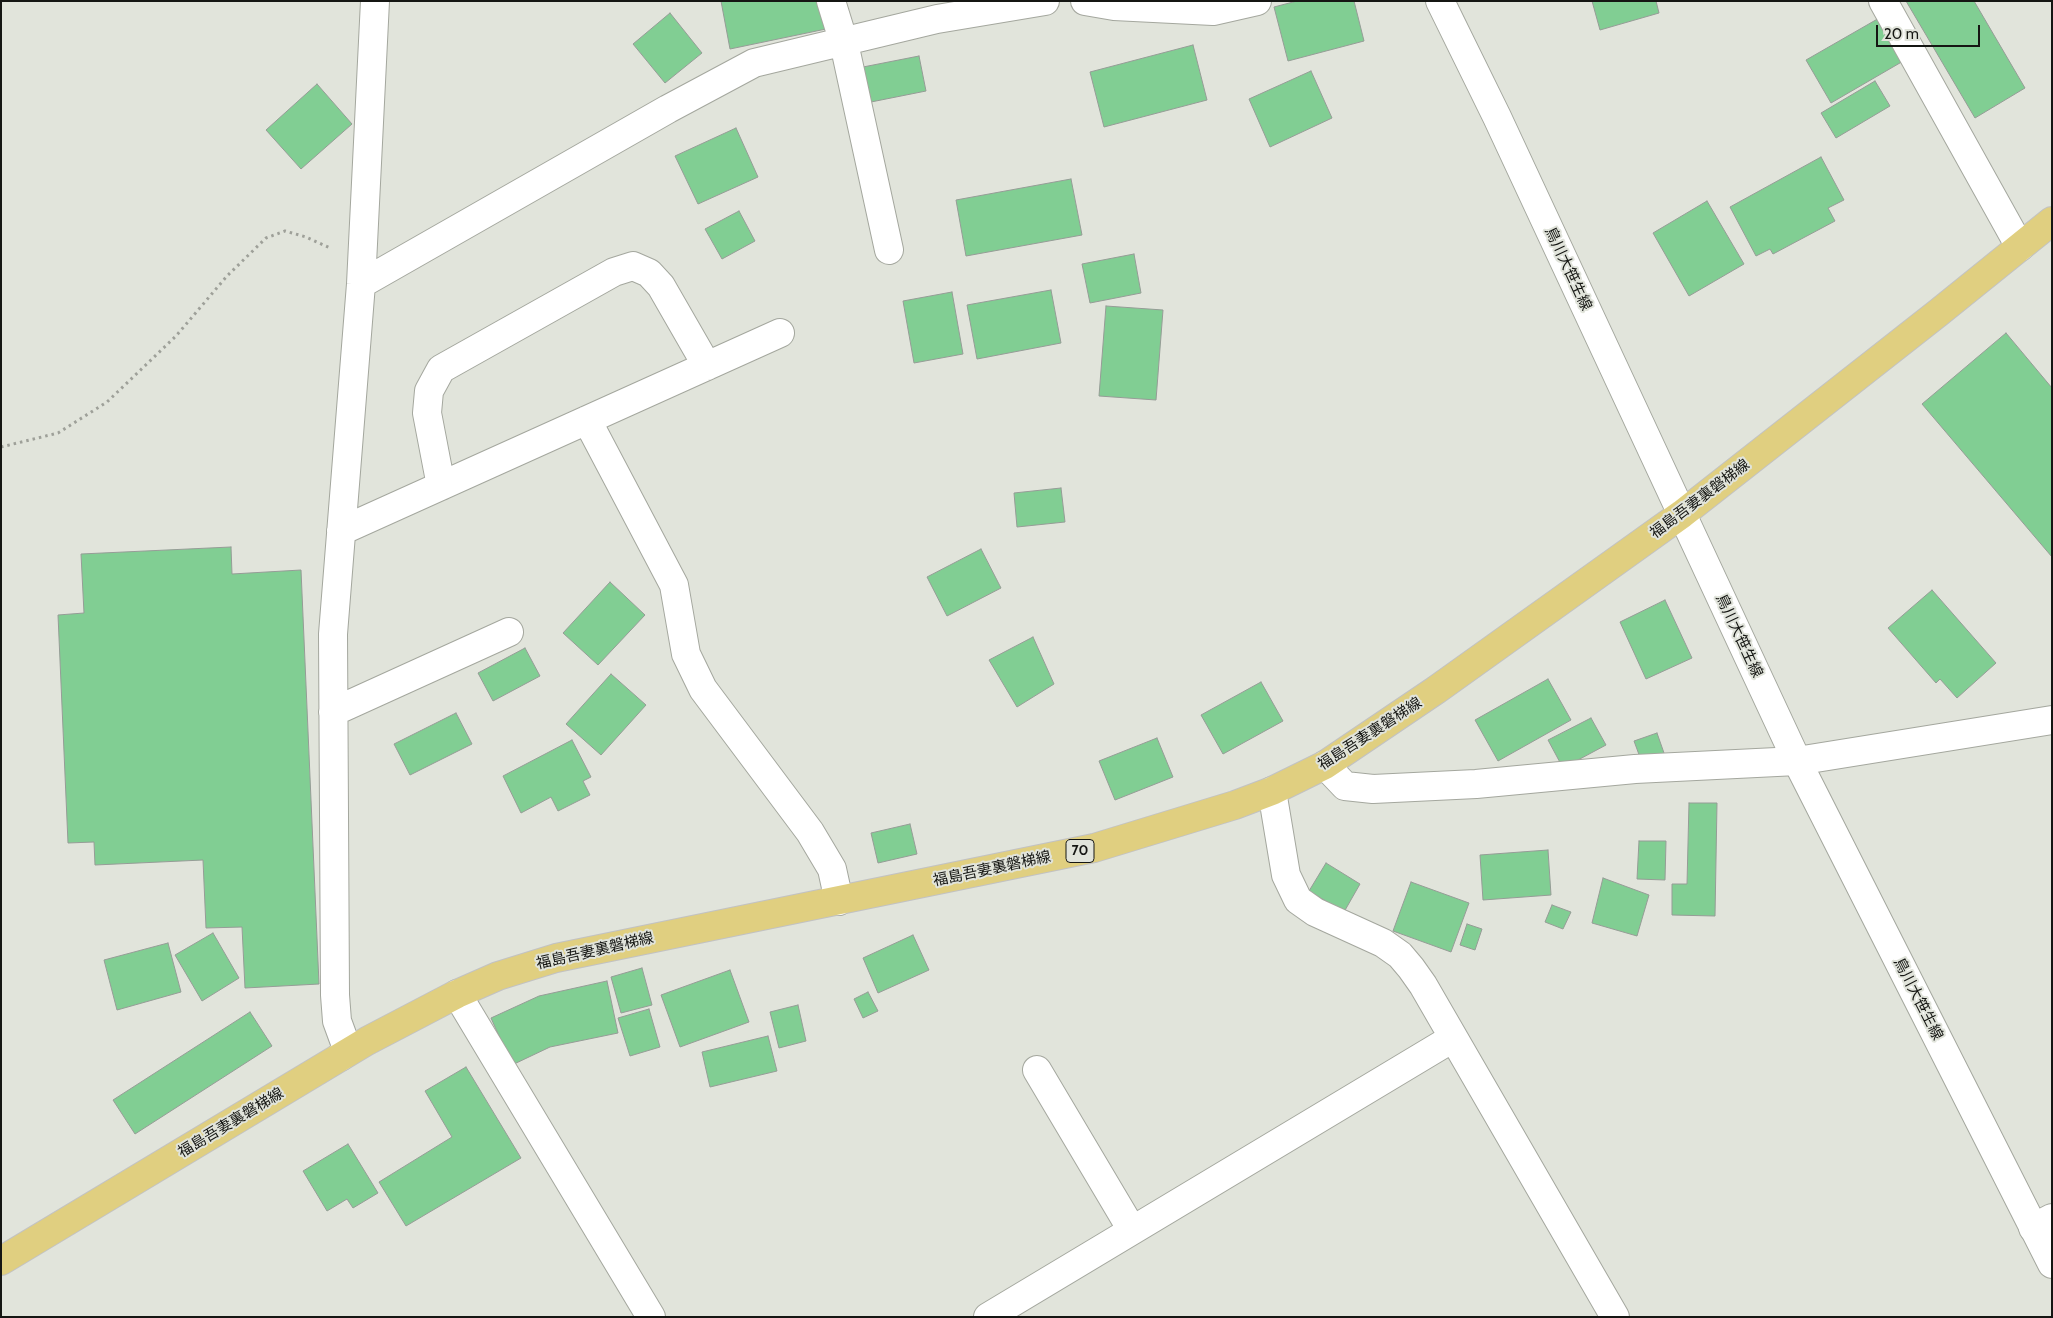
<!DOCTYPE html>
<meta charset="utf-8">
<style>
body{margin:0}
#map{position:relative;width:2053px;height:1318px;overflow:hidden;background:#e1e4db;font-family:Cabin,sans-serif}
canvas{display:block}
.frame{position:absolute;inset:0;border:2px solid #151613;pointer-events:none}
.scale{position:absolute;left:1876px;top:25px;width:104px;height:22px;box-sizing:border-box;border:2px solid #151613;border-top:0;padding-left:6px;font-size:15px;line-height:18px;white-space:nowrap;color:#151613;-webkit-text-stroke:4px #e1e4db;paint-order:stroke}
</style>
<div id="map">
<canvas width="2053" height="1318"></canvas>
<div class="frame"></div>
<div class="scale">20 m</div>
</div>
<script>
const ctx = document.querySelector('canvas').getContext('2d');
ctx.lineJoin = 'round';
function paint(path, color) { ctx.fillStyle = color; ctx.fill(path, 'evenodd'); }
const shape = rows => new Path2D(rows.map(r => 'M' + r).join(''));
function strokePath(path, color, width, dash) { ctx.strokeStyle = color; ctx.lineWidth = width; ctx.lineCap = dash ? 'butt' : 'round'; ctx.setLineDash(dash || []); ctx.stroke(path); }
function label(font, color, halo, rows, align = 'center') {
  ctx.font = font + ' Cabin,"Noto Sans JP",sans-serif'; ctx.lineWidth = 4; ctx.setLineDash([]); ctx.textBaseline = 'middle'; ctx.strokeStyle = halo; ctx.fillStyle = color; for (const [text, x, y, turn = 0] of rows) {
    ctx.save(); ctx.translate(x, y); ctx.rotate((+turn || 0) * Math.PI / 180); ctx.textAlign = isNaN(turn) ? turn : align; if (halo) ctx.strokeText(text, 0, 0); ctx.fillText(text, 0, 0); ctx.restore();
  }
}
const building = shape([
 [721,1,820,1,826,29,730,49,721,1],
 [1297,1,1354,1,1364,41,1288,61,1274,7,1297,1],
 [1592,1,1656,1,1659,13,1600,30,1592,1],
 [1906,1,1974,1,2025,88,1975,118,1906,1],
 [670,13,702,53,665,83,633,44,670,13],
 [1881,17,1905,60,1831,103,1806,60,1881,17],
 [1193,45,1207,100,1104,127,1090,72,1193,45],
 [919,56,926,91,871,102,863,67,919,56],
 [1311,71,1332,118,1270,147,1249,99,1311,71],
 [1875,81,1890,106,1836,138,1821,113,1875,81],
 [317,84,352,124,301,169,266,130,317,84],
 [736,128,758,177,698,204,675,156,736,128],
 [1821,157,1844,200,1828,208,1835,221,1773,254,1770,249,1756,256,1730,207,1821,157],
 [1071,179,1082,235,966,256,956,200,1071,179],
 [1707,201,1744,264,1689,296,1653,233,1707,201],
 [739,211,755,241,722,259,705,229,739,211],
 [1134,254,1141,293,1090,303,1082,264,1134,254],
 [1051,290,1061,343,977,359,967,305,1051,290],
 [952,292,963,354,914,363,903,301,952,292],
 [1106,306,1163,310,1156,400,1099,396,1106,306],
 [2006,333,2052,388,2052,557,1922,404,2006,333],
 [1061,488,1065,522,1017,527,1014,493,1061,488],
 [231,547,232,574,301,570,319,984,245,988,242,927,206,928,203,860,95,865,94,842,68,843,58,615,84,613,81,554,231,547],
 [981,549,1001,588,947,616,927,577,981,549],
 [610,582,645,615,598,665,563,633,610,582],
 [1932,590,1996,663,1957,698,1940,679,1936,683,1888,628,1932,590],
 [1665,600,1692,658,1646,679,1620,622,1665,600],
 [1033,637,1054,684,1017,707,989,660,1033,637],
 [525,648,540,676,493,701,478,673,525,648],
 [611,674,646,705,601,755,566,724,611,674],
 [1548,679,1571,720,1498,761,1475,720,1548,679],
 [1261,682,1283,721,1223,754,1201,715,1261,682],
 [456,713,472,744,410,775,394,744,456,713],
 [1591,718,1606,745,1563,768,1548,740,1591,718],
 [1657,733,1664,753,1641,760,1634,741,1657,733],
 [1157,738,1173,777,1115,800,1099,761,1157,738],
 [572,740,591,777,583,781,590,795,558,811,551,797,521,813,503,776,572,740],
 [1689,803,1717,803,1715,916,1672,915,1672,884,1687,884,1689,803],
 [910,824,917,854,878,863,871,833,910,824],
 [1639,841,1666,841,1665,880,1637,879,1639,841],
 [1548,850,1551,895,1483,900,1480,855,1548,850],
 [1326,863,1360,884,1344,912,1309,891,1326,863],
 [1603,878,1649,895,1637,936,1592,923,1603,878],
 [1411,882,1469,903,1451,952,1393,931,1411,882],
 [1552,905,1571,912,1563,929,1545,922,1552,905],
 [1467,924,1482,929,1475,950,1460,945,1467,924],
 [213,933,239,978,202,1001,175,955,213,933],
 [913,935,929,970,878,993,863,958,913,935],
 [168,943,181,992,117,1010,104,960,168,943],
 [642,968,652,1005,621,1013,611,977,642,968],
 [730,970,749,1022,680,1047,661,995,730,970],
 [607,981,618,1033,550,1047,512,1065,491,1018,539,996,607,981],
 [868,992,878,1011,863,1018,854,999,868,992],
 [798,1005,806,1041,779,1048,770,1012,798,1005],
 [649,1009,660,1047,630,1056,618,1018,649,1009],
 [250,1012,272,1046,135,1134,113,1100,250,1012],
 [768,1036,777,1071,710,1087,702,1052,768,1036],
 [466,1067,521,1158,406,1226,379,1182,452,1137,425,1091,466,1067],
 [348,1144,378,1193,353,1208,347,1199,327,1211,303,1171,348,1144]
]);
const path = shape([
 [1,447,58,433,107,402,176,336,227,276,266,238,285,231,306,237,330,248]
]);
const minor = shape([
 [831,1,844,43,889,250],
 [1085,1,1114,6,1213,11,1257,1],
 [1883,1,2020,247],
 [361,284,668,109,754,63,937,19,1045,1],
 [587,420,674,585,686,654,703,689,810,832,832,869,839,901],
 [441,486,427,413,429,391,441,369,614,272,633,266,649,273,661,286,707,366],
 [341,531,780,333],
 [333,712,509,632],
 [1325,765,1345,786,1373,789,1476,784,1635,769,1797,761,2052,720],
 [1272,791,1286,875,1298,900,1315,912,1383,943,1400,955,1411,968,1423,985,1615,1317],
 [457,994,651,1317],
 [340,1057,348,1051,337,1021,335,995,333,634,361,284,375,1],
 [1037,1070,1132,1230],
 [2033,1228,2052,1218],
 [988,1317,1453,1038]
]);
const tertiary = shape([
 [1440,1,1497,117,1797,761,2052,1264]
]);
const primary = shape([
 [1,1261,367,1041,457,994,498,976,556,958,1094,848,1235,805,1272,791,1325,765,1436,690,1682,514,1938,313,2052,221]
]);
const shields = [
 [1080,851,28]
];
const shieldNames = [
 ["70",1080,851]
];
const streetNames = [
 ["鳥川大笹生線",1568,269,65],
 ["福島吾妻裏磐梯線",1700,499,-37],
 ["鳥川大笹生線",1739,636,65],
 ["福島吾妻裏磐梯線",1370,734,-33],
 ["福島吾妻裏磐梯線",992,869,-12],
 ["福島吾妻裏磐梯線",595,951,-13],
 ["鳥川大笹生線",1918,999,63],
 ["福島吾妻裏磐梯線",231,1123,-31]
];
paint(building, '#81ce93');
strokePath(building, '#959c96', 1);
strokePath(minor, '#a4a79e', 30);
strokePath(tertiary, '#a4a79e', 30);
strokePath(primary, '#c2c2c2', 30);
strokePath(path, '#9ea099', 3, [2.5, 4]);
strokePath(minor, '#fff', 28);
strokePath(tertiary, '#fff', 28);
strokePath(primary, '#e0cf80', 28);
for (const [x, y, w] of shields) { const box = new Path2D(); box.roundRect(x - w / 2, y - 11.5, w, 23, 4); ctx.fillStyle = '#e1e4db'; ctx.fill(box); strokePath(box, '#151613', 1); }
label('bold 14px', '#151613', null, shieldNames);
label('15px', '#151613', '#e1e4db', streetNames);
</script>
